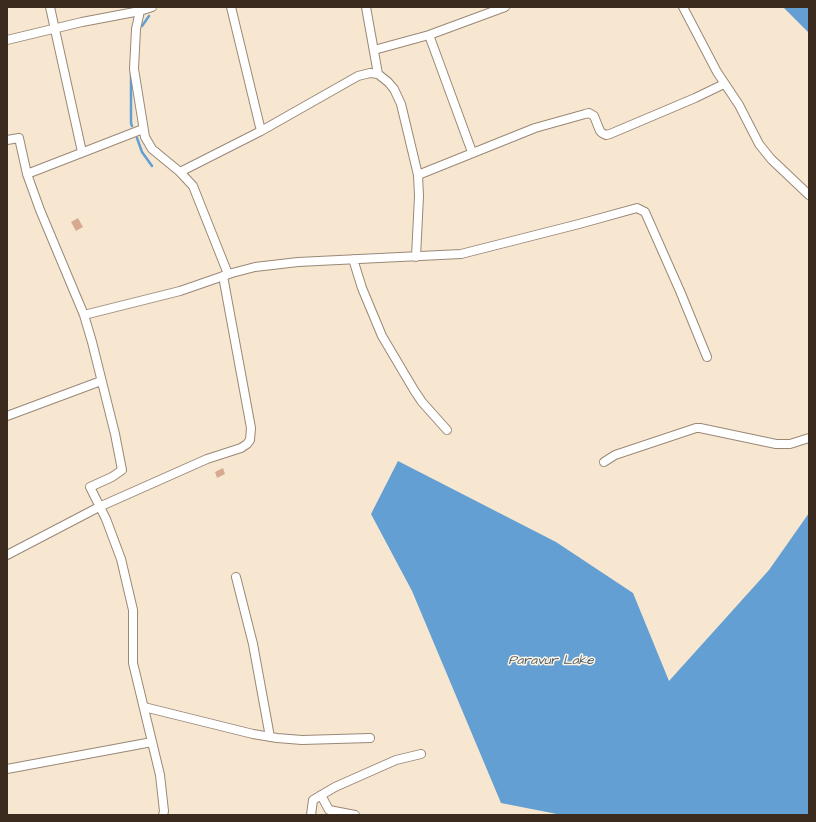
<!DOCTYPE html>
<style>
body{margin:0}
#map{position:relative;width:816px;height:822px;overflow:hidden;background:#f8e7d0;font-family:"Architects Daughter",sans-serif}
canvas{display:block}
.frame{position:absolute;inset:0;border:8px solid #3b2a1e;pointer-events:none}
</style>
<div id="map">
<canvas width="816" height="822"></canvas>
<div class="frame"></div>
</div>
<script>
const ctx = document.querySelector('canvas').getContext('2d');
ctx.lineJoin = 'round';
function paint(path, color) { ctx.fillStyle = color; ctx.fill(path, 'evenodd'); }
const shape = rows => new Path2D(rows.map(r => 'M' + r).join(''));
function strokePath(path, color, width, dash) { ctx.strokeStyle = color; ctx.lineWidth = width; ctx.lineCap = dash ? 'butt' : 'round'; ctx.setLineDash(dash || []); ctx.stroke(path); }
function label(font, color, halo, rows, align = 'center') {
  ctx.font = font + ' "Architects Daughter",sans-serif'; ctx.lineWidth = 3; ctx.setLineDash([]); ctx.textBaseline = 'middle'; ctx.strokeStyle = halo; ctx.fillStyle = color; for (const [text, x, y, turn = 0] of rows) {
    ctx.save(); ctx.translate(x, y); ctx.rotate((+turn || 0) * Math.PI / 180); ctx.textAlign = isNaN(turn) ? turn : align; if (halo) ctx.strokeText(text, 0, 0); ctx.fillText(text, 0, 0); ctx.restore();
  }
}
const water = shape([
 [783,7,809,7,809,33],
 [398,461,556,542,633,593,669,681,769,570,809,513,809,815,562,815,501,803,412,591,371,514]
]);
const stream = shape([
 [142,26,149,16],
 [131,73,131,123,132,126],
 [137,138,142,152,152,166]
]);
const building = shape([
 [78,218,83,227,76,231,71,222],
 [223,468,225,474,217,478,215,472]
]);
const minor = shape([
 [50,7,82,152],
 [231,7,261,131],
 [366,7,378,74],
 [683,7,717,72,739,105,759,144,771,159,809,195],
 [140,11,136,29,134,69,145,137,152,149,180,172,193,186,228,274],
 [429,35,472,152],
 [7,40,82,22,140,11,152,7],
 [374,50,429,35,505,7],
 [7,140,19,138,27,174,40,210,84,315,92,342,115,434,122,470,112,477,90,487,106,519,121,559,133,610,133,663,160,775,164,811,163,815],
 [180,172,261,131,358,76,370,73,378,74,388,82,394,89,401,104,418,175,419,196,416,257],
 [27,174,143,129],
 [418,175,535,128,585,114,589,113,594,116,600,131,602,133,606,135,610,134,695,98,724,84],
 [353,259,362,288,382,336,414,390,422,402,447,430],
 [84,315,180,291,232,273,255,267,298,262,461,254,579,224,637,208,645,212,680,291,707,357],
 [7,416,101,381],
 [604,462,615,455,696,428,700,428,776,444,790,444,809,438],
 [7,555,99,507,207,459,241,448,247,444,250,440,251,428,223,276],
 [236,577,253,644,270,737],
 [144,707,253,734,277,738,302,740,370,738],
 [7,769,152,742],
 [321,795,329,810,355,815],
 [311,815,313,800,335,787,396,760,421,754]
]);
const waterNames = [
 ["Paravur Lake",551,661]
];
paint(water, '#639fd3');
strokePath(stream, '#639fd3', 2.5);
paint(building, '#d6aa90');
strokePath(minor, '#9a8877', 10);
strokePath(minor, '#fff', 8);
label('italic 13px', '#4b5966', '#fcf5e5', waterNames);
</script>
